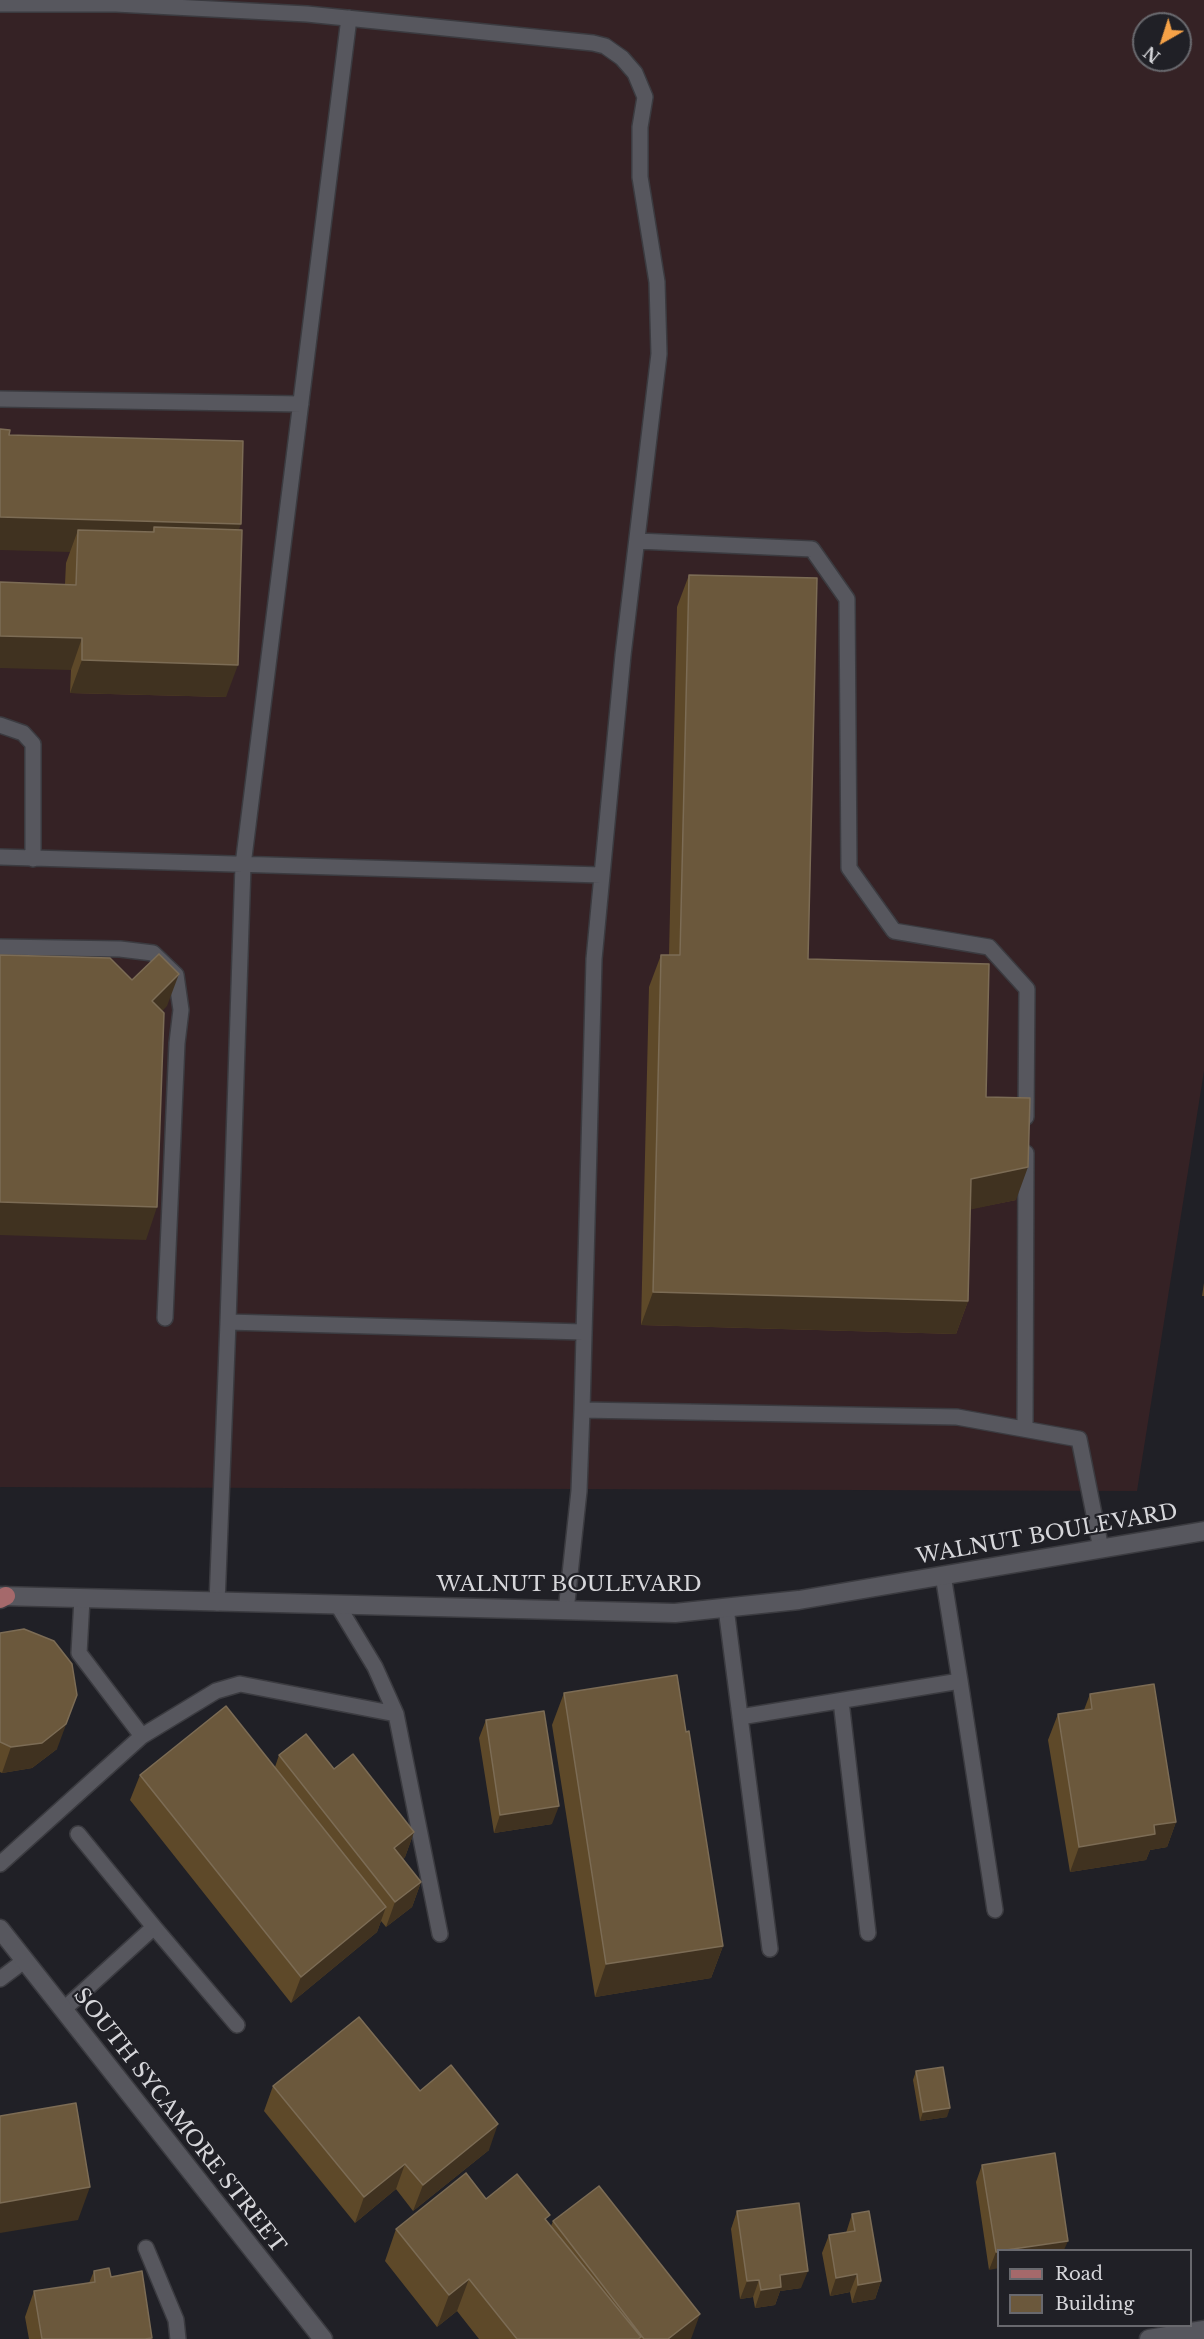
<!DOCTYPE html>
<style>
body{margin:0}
#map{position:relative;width:1204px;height:2339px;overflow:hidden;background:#202026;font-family:"Libre Baskerville",serif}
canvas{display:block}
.legend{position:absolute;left:997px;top:2249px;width:195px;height:78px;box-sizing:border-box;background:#202026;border:2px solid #69696e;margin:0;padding:8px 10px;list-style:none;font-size:18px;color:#d6d6da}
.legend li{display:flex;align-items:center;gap:12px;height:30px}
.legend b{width:30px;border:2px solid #69696e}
.north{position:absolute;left:1132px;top:12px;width:60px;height:60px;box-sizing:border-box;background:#202026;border:2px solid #69696e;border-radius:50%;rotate:219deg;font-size:16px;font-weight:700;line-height:24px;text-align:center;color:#d6d6da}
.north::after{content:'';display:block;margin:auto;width:21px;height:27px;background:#f6a247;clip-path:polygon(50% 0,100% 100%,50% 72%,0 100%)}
</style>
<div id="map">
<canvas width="1204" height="2339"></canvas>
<ul class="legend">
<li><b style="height:8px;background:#a5696b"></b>Road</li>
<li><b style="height:16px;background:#6b583c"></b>Building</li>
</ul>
<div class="north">N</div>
</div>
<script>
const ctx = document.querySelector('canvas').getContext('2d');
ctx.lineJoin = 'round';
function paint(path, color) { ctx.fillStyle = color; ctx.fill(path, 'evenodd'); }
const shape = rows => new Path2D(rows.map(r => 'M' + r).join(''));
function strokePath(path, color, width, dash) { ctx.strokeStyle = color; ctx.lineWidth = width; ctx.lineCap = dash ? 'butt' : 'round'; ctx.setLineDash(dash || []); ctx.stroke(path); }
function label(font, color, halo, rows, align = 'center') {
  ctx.font = font + ' "Libre Baskerville",serif'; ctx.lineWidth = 4.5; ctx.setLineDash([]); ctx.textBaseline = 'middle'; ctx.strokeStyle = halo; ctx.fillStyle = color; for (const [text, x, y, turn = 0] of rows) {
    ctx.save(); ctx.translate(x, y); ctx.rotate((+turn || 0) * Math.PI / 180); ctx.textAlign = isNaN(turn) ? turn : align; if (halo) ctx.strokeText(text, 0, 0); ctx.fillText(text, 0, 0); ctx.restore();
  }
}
const commercial = shape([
 [0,0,1204,0,1204,1071,1137,1491,0,1487],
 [1144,24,1180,24,1180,60,1144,60]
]);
const service = shape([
 [0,4,116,4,307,14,593,43,605,46,622,58,635,73,645,97,640,127,640,177,657,282,659,354,623,655,594,959,582,1410,579,1491,566,1611],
 [0,399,301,404],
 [638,541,812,549,847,599,849,868,894,931,989,947,1027,989,1026,1117],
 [0,725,23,733,33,744,33,859],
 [0,857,601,875],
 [0,947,120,949,153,953,176,975,181,1010,177,1043,165,1318],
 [228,1322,243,865,349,18],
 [582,1410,957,1417,1079,1439,1101,1549],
 [1025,1429,1026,1153],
 [943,1575,960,1681],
 [217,1603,228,1322,583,1332],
 [337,1604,375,1667,396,1714,440,1934],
 [726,1608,770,1949],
 [841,1701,868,1933],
 [740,1717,960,1681,995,1910],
 [142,1736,216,1691,240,1684,396,1714],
 [0,1864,142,1736,79,1653,82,1599],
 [154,1927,237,2025],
 [0,1979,24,1961],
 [63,2010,154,1927,78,1834],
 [146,2248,176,2320,178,2339]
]);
const minor = shape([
 [0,1596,675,1613,799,1600,1204,1531],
 [1149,2339,1204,2330]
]);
const secondary = shape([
 [0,1929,323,2339]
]);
const primary = shape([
 [0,1599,6,1596]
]);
const wall = shape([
 [9,435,239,530,226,697,70,693,71,670,65,584,66,563,70,552],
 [689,575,808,959,986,1097,1016,1200,970,1209,968,1301,956,1334,641,1325,649,987,661,955,669,955,677,607],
 [1204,1283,1204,1296,1202,1296],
 [0,1633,57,1749,32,1768,2,1773,0,1772],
 [564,1693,686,1732,723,1946,711,1978,595,1997,552,1725],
 [1090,1694,1176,1822,1167,1847,1150,1850,1146,1860,1070,1872,1048,1740,1058,1714,1084,1710],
 [486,1720,552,1824,494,1833,479,1738],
 [279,1755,334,1769,414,1832,405,1857,403,1859,421,1882,412,1907,386,1927,381,1921,377,1932,291,2003,130,1800,140,1775,275,1767],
 [916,2071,947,2117,920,2121,913,2080],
 [273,2086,420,2091,489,2150,413,2211,396,2189,355,2223,264,2111],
 [1055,2153,989,2270,976,2182,982,2165],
 [486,2199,548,2222,551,2226,553,2221,691,2339,479,2339,457,2311,437,2327,385,2261,396,2229],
 [737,2211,801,2288,780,2291,775,2305,755,2308,753,2297,740,2299,731,2229],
 [852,2214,881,2281,875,2299,852,2303,850,2292,830,2296,822,2253,829,2235,846,2233],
 [94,2271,111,2277,152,2339,29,2339,25,2317,34,2291,89,2283]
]);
const shadedWall = shape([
 [0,517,241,524,229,556,154,532,154,527,144,554,78,530,70,552,0,550],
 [0,636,82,638,71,670,0,668],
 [82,660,238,665,226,697,70,693],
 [179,974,167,1006,141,1033,152,1001],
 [1028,1167,1016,1200,959,1212,971,1179],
 [0,1202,157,1207,146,1240,0,1235],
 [653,1292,968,1301,956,1334,641,1325],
 [77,1695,57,1749,32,1768,2,1773,11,1747],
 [559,1806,552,1824,494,1833,500,1815],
 [1176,1822,1167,1847,1150,1850,1146,1860,1070,1872,1079,1847,1154,1825],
 [414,1832,405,1857,385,1873,394,1848],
 [421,1882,412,1907,386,1927,395,1902],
 [386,1907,377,1932,291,2003,301,1977],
 [723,1946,711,1978,595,1997,606,1964],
 [950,2108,947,2117,920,2121,923,2112],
 [498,2124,489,2150,413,2211,423,2185],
 [405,2164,396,2189,355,2223,364,2197],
 [90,2187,78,2220,0,2233,0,2203],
 [1068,2241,1064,2250,1006,2250],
 [996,2252,999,2252,999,2268,989,2270],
 [808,2271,801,2288,780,2291,775,2305,755,2308,761,2290,780,2275],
 [857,2274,850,2292,830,2296,836,2278],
 [469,2279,457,2311,437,2327,449,2295],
 [759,2280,753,2297,740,2299,747,2281],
 [881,2281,875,2299,852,2303,858,2285],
 [700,2314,691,2339,668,2339]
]);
const building = shape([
 [0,429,10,430,9,435,243,441,241,524,0,517,0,429],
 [154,527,242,530,238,665,82,660,82,638,0,636,0,582,76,585,78,530,154,532,154,527],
 [689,575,817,578,808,959,989,964,986,1097,1030,1098,1028,1167,971,1179,968,1301,653,1292,661,955,680,955,689,575],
 [159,954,179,974,152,1001,164,1013,157,1207,0,1202,0,955,110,958,132,980,159,954],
 [24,1629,54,1641,72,1664,77,1695,66,1724,42,1743,11,1747,0,1742,0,1633,24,1629],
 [677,1675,686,1732,689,1731,723,1946,606,1964,564,1693,677,1675],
 [1154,1684,1176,1822,1154,1825,1155,1834,1079,1847,1058,1714,1092,1709,1090,1694,1154,1684],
 [226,1706,386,1907,301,1977,140,1775,226,1706],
 [544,1711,559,1806,500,1815,486,1720,544,1711],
 [306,1734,334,1769,353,1754,414,1832,394,1848,421,1882,395,1902,279,1755,306,1734],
 [359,2017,420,2091,451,2065,498,2124,423,2185,405,2164,364,2197,273,2086,359,2017],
 [943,2067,950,2108,923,2112,916,2071,943,2067],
 [76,2103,90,2187,0,2203,0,2116,76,2103],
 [1055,2153,1068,2241,1006,2250,999,2250,999,2252,996,2252,982,2165,1055,2153],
 [466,2173,486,2199,517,2174,550,2215,545,2219,641,2337,638,2339,517,2339,469,2279,449,2295,396,2229,466,2173],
 [599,2186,700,2314,668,2339,644,2339,553,2221,599,2186],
 [799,2203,808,2271,780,2275,781,2287,761,2290,759,2280,747,2281,737,2211,799,2203],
 [869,2211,881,2281,858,2285,857,2274,836,2278,829,2235,855,2231,852,2214,869,2211],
 [109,2268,111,2277,142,2271,152,2338,145,2339,42,2339,34,2291,95,2282,94,2271,109,2268]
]);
const streetNames = [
 ["WALNUT BOULEVARD",1047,1535,-10],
 ["WALNUT BOULEVARD",569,1585],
 ["SOUTH SYCAMORE STREET",179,2121,52]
];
paint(commercial, '#352225');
strokePath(service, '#3b3b40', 18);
strokePath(minor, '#3b3b40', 21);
strokePath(secondary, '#3b3b40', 21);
strokePath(primary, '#3b3b40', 21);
strokePath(service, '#57575e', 15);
strokePath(minor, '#57575e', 18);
strokePath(secondary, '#57575e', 18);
strokePath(primary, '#a5696b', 18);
paint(wall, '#5e4929');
paint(shadedWall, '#403220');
paint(building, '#6b583c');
strokePath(building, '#7c6c55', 1.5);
label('21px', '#d6d6da', '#202026', streetNames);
</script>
